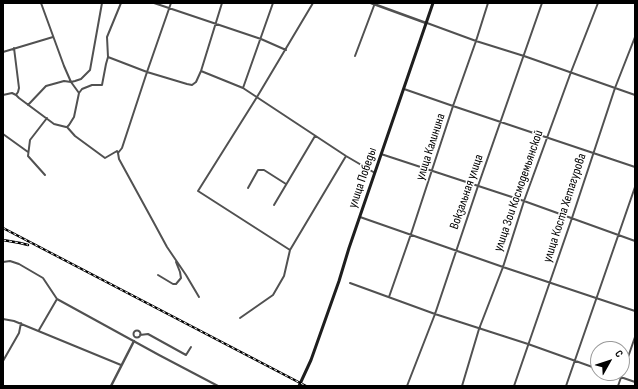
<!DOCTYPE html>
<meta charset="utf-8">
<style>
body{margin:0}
#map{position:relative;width:638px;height:389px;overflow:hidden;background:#fff;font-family:"Sofia Sans Condensed",sans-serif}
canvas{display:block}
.frame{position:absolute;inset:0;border:4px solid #000;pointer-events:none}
.north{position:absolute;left:590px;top:341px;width:40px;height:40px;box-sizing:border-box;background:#fff;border:1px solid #999;border-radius:50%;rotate:51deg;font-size:11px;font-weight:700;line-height:16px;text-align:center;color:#000}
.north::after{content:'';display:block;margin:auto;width:14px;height:18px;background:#000;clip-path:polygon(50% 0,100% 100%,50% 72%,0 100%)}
</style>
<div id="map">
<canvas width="638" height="389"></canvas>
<div class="frame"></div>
<div class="north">С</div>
</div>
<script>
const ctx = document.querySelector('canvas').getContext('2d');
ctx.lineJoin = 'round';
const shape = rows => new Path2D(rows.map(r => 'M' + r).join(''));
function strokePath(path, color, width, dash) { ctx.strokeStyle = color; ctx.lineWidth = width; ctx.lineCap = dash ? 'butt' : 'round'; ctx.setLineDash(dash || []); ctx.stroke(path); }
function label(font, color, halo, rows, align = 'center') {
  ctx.font = font + ' "Sofia Sans Condensed",sans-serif'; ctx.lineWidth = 3; ctx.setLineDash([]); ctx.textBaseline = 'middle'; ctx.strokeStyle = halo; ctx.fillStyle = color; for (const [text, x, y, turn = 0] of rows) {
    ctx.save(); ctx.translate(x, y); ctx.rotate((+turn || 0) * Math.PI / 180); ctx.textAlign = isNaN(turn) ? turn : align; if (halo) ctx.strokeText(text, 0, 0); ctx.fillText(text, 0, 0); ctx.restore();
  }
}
const minor = shape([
 [41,3,64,66,71,82,79,93],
 [154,3,261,39,286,50],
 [171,3,147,72,122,148,118,153,119,159,154,223,167,247,186,275,199,297],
 [427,23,476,41,524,56,635,95],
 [3,52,53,37],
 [355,56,375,3],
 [108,57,147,72,187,84,192,85,196,82,201,71,243,88,346,156,375,173],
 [201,71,222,3],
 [243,88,273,3],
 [404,89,453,106,635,167],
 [3,95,12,93,16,95,18,92,19,88,14,48],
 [16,95,19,98,54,124,66,127],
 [28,105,46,86,64,81,71,82,75,81,81,79,90,70,102,3],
 [3,134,28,152],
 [118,153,117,151,105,158,75,136,67,127,69,125,74,117,79,93,82,89,92,85,102,85,106,64,108,57,107,37,121,3],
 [381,154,524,201,635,241],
 [45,175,28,156,30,140,47,118],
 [248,188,258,170,264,170,286,184],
 [274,205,315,136],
 [360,217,503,267,635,311],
 [290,250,198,191,257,97,313,3],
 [3,262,10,261,19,264,43,278,57,299],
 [158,275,173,284,176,284,181,278,180,272,176,262],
 [350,283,435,314,528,344,598,369],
 [389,297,411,234,453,106,476,41,488,3],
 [240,318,273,295,284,276,290,250,346,156],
 [3,319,14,321,121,365],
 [39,330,57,299,159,355,218,386],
 '133.5 334a3.5 3.5 0 1 1 7 0a3.5 3.5 0 1 1-7 0Z',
 [140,335,148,334,186,355,191,347],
 [3,361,19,333,21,323],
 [609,373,635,382],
 [407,386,435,314,478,186,542,3],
 [462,386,479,329,503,267,524,201,571,72,598,3],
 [514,386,572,218,615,88,635,37],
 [566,386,635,187],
 [618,386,635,337]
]);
const tertiary = shape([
 [371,3,426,23],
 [111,386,134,341]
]);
const secondary = shape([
 [299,386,311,360,339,281,349,248,433,3]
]);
const rail = shape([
 [3,228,306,386],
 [3,240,20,243,28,245]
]);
const streetNames = [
 ["улица Калинина",431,147,-72],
 ["улица Победы",363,178,-71],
 ["улица Зои Космодемьянской",519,191,-71],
 ["Вокзальная улица",467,192,-71],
 ["улица Коста Хетагурова",565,208,-72]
];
strokePath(minor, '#515151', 2);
strokePath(tertiary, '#515151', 2.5);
strokePath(secondary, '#1e1e1e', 3);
strokePath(rail, '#000', 2.5);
strokePath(rail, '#fff', 1, [3]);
label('13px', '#000', '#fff', streetNames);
</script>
